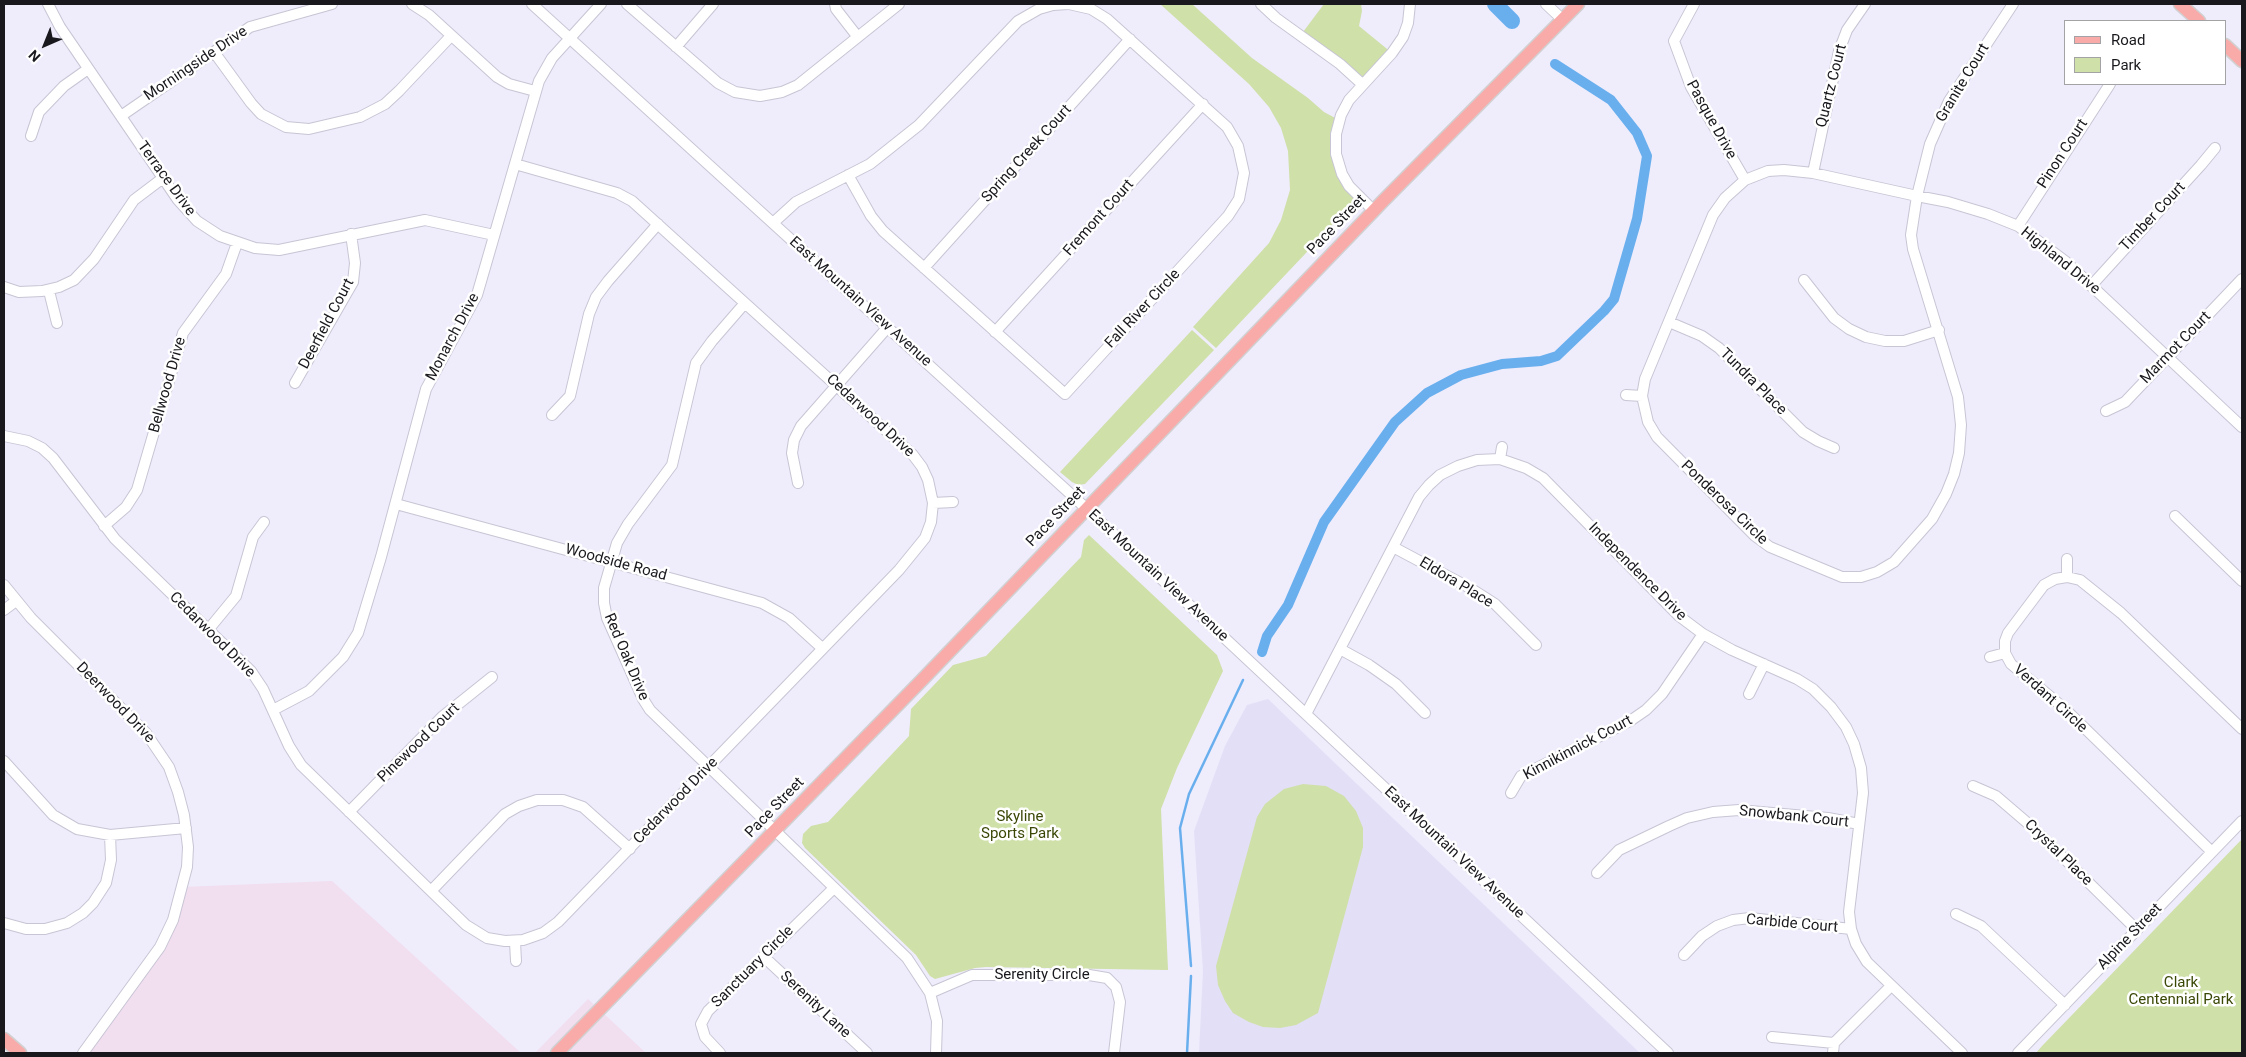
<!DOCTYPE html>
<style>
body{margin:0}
#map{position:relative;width:2246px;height:1057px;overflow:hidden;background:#efecfc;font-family:Roboto,sans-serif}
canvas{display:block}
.frame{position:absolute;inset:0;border:5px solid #19181d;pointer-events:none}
.legend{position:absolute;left:2064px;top:20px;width:162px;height:65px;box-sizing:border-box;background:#fff;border:1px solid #a3a3a5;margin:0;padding:6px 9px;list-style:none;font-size:15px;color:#19181d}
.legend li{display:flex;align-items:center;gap:10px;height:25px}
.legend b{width:25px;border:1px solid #a3a3a5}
.north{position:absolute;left:20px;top:20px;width:50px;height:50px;-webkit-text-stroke:4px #fff;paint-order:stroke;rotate:224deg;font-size:14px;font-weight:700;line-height:20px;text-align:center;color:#19181d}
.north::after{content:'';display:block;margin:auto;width:18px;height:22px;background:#19181d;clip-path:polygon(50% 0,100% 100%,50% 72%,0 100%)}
</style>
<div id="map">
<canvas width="2246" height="1057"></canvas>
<div class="frame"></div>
<ul class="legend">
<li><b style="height:6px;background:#f9abaa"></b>Road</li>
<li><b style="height:14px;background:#cfe0a9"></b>Park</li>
</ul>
<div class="north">N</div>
</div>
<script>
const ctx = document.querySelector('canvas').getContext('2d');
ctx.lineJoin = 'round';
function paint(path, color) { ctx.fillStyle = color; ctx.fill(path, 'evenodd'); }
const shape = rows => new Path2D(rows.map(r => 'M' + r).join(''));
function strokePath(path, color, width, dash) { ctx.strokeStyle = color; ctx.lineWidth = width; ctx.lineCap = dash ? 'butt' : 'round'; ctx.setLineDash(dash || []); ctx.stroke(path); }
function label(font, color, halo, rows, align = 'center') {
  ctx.font = font + ' Roboto,sans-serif'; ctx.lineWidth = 5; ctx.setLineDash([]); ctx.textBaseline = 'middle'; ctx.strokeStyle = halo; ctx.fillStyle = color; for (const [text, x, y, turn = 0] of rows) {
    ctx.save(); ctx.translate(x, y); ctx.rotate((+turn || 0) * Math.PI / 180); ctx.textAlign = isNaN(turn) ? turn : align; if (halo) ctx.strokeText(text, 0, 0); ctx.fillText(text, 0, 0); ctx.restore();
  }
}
const commercial = shape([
 [332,881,521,1053,83,1053,160,947,183,887],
 [588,999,646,1053,535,1053]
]);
const built = shape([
 [1268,699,1338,766,1640,1053,1199,1053,1203,971,1194,831,1225,746,1247,705]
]);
const green = shape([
 [1160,4,1192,4,1252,58,1308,98,1324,112,1339,120,1336,154,1359,197,1216,348,1193,327,1269,243,1281,220,1290,190,1288,151,1281,128,1269,107,1249,84],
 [1324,4,1361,4,1362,11,1359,26,1392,53,1362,84,1300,36],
 [1192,330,1214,350,1085,484,1078,485,1072,482,1060,472],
 [1089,535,1217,655,1223,671,1177,768,1161,809,1168,970,986,967,975,968,935,979,930,976,916,955,805,848,802,843,803,834,811,826,828,822,909,736,911,709,953,665,986,656,1081,557,1084,540],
 [1303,784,1326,786,1344,796,1356,811,1363,828,1363,847,1318,1013,1296,1025,1280,1028,1263,1027,1249,1022,1233,1013,1225,1001,1218,985,1216,966,1257,817,1265,804,1284,789],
 [2242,839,2242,1053,2036,1053,2042,1046]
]);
const stream = shape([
 [1191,966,1180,828,1189,794,1243,680],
 [1187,1053,1191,976]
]);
const canal = shape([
 [1262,652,1267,636,1288,605,1324,522,1395,422,1427,393,1461,375,1502,364,1541,361,1557,356,1604,311,1614,299,1637,219,1647,156,1637,133,1611,100,1555,64]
]);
const river = shape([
 [1495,4,1512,21]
]);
const minor = shape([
 [48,4,60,27,178,200,197,221,220,236,255,248,279,250,425,220,494,235],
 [412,4,429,15,497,77,509,84,535,91],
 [532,4,1075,498,1668,1053],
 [627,4,718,83,735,92,760,96,782,92,798,85,899,4],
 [835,4,836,9,857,36],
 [1261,4,1276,18,1340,64,1362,84],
 [1546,4,1563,20],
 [1694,4,1674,41,1691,87,1745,180],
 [2013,4,1949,101,1930,144,1917,196,1911,235,1913,249,1958,397,1961,425,1959,453,1954,474,1946,494,1932,519,1894,562,1877,572,1861,577,1842,577,1770,547,1755,536,1657,437,1648,422,1642,396,1645,379,1713,215,1725,198,1745,180,1768,171,1784,170,1813,173,1917,196,1948,202,1988,214,2018,226,2065,261,2242,427],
 [676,47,713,4],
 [214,52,251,103,261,114,286,127,309,129,360,117,385,104,399,91,451,36],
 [121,116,250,27,332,4],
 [31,136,39,112,64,86,88,69],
 [1813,173,1839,51,1847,30,1865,4],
 [848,175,871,216,883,231,1065,394,1228,216,1239,199,1244,173,1238,146,1227,127,1107,19,1091,9,1069,4],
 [1374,211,1349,186,1342,174,1336,154,1336,134,1341,115,1349,100,1392,53,1403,37,1408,23,1410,4],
 [773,223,796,202,870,164,919,125,1018,21,1039,9,1053,5,1068,4],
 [2018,226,2110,84],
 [924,268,1130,39],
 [1804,280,1834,318,1849,329,1866,337,1885,341,1904,341,1939,330],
 [2091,286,2201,165,2215,148],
 [4,287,19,292,42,291,59,287,74,280,94,259,134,200,163,178],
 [49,291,57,323],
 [745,303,712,341,696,363,672,465,628,524,617,543,604,588,604,603,607,618,643,699,650,710,907,958,930,993,937,1021,936,1053],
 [1669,322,1702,336,1719,348,1803,432,1818,441,1834,448],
 [995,332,1203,104],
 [295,383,353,282,355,263,351,234],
 [1626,395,1642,396],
 [2106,411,2125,402,2242,279],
 [552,415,570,396,589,314,596,297,608,281,658,224],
 [4,436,28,441,42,448,53,458,115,539,251,671,263,689,289,746,301,765,466,925,487,938,505,941,523,940,543,933,558,922,899,570,925,538,931,522,933,503,928,480,922,467,913,455,632,201,617,193,515,164],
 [1500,459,1502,447],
 [798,483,792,453,794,440,801,426,887,328],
 [933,503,953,502],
 [396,504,762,603,789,618,822,648],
 [2175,516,2242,581],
 [104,526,126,507,137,490,183,333,226,274,237,243],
 [1393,547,1470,588,1495,604,1536,645],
 [2067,559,2067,577],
 [4,585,31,618,146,733,169,767,178,792,184,815,188,847,187,867,173,920,160,947,83,1053],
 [4,610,16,601],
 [208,630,236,596,253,537,264,522],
 [1340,649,1369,665,1396,684,1425,713],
 [1990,657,2005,653],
 [1749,694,1764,664],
 [273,710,309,691,343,657,358,633,381,557,426,389,477,295,539,81,552,58,601,4],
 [1306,714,1419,497,1429,485,1440,475,1458,466,1477,460,1500,459,1526,468,1543,478,1679,616,1703,634,1732,650,1797,679,1813,689,1831,707,1846,727,1854,744,1861,768,1863,793,1849,912,1851,929,1856,944,1867,962,1962,1053],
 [4,761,53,815,77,829,110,835,186,828],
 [1973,786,1996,796,2031,826,2137,930],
 [1511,793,1521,776,1630,721,1646,710,1662,694,1703,634],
 [349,812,442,717,492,677],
 [2212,852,2064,708,2011,664,2005,653,2005,641,2008,633,2044,585,2055,579,2067,577,2080,580,2121,613,2242,729],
 [1597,873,1619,850,1669,826,1687,818,1713,812,1739,810,1828,818,1859,824],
 [431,891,505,814,519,806,537,800,563,800,583,807,630,849],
 [1956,914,1981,926,2065,1005],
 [4,923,26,929,45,929,67,923,83,913,93,903,106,883,111,860,110,835],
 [515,942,516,961],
 [1684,955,1702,936,1717,926,1733,920,1750,918,1851,929],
 [764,957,867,1053],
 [930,993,972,975,1089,975,1107,978,1116,987,1120,1002,1114,1053],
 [1772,1037,1834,1043],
 [720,1053,705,1037,701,1024,708,1011,834,888],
 [1833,1053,1834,1043,1891,986],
 [2018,1053,2242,821]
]);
const major = shape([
 [2180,4,2199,21],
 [2225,45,2242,61],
 [4,1039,20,1053],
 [557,1053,922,680,1384,200,1578,4]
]);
const streetNames = [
 ["Morningside Drive",196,64,-34],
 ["Granite Court",1963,83,-59],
 ["Quartz Court",1832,86,-76],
 ["Pasque Drive",1711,120,61],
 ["Spring Creek Court",1027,154,-48],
 ["Pinon Court",2063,154,-57],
 ["Terrace Drive",166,179,54],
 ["Timber Court",2153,217,-47],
 ["Fremont Court",1099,218,-48],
 ["Pace Street",1337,225,-46],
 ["Highland Drive",2060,261,39],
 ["East Mountain View Avenue",860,302,42],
 ["Fall River Circle",1143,309,-47],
 ["Deerfield Court",327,324,-62],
 ["Monarch Drive",453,337,-62],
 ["Marmot Court",2176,348,-46],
 ["Tundra Place",1753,382,45],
 ["Bellwood Drive",168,385,-74],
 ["Cedarwood Drive",870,416,43],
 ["Ponderosa Circle",1724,503,44],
 ["Pace Street",1056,517,-46],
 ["Woodside Road",616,563,15],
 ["Independence Drive",1637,572,45],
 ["East Mountain View Avenue",1158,576,43],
 ["Eldora Place",1456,583,31],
 ["Cedarwood Drive",212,635,45],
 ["Red Oak Drive",626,657,67],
 ["Verdant Circle",2050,699,42],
 ["Deerwood Drive",115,703,46],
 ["Pinewood Court",419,743,-44],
 ["Kinnikinnick Court",1578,748,-28],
 ["Cedarwood Drive",676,801,-46],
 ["Pace Street",775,808,-46],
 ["Snowbank Court",1794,817,6],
 ["East Mountain View Avenue",1454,853,43],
 ["Crystal Place",2058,853,44],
 ["Carbide Court",1792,924,5],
 ["Alpine Street",2130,937,-46],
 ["Sanctuary Circle",753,967,-45],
 ["Serenity Circle",1042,975],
 ["Serenity Lane",815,1005,43]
];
const parkNames = [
 ["Skyline",1020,817],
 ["Sports Park",1020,834],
 ["Clark",2181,983],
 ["Centennial Park",2181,1000]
];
paint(commercial, '#f1deef');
paint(built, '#e3dff6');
paint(green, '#cfe0a9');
strokePath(stream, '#69afee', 2.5);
strokePath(canal, '#69afee', 10);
strokePath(river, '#69afee', 16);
strokePath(minor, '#c8c5d4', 12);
strokePath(major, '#d1d1d2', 15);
strokePath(minor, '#fff', 10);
strokePath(major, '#f9abaa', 12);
label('15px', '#19181d', '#fff', streetNames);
label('15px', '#3a4806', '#fff', parkNames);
</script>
